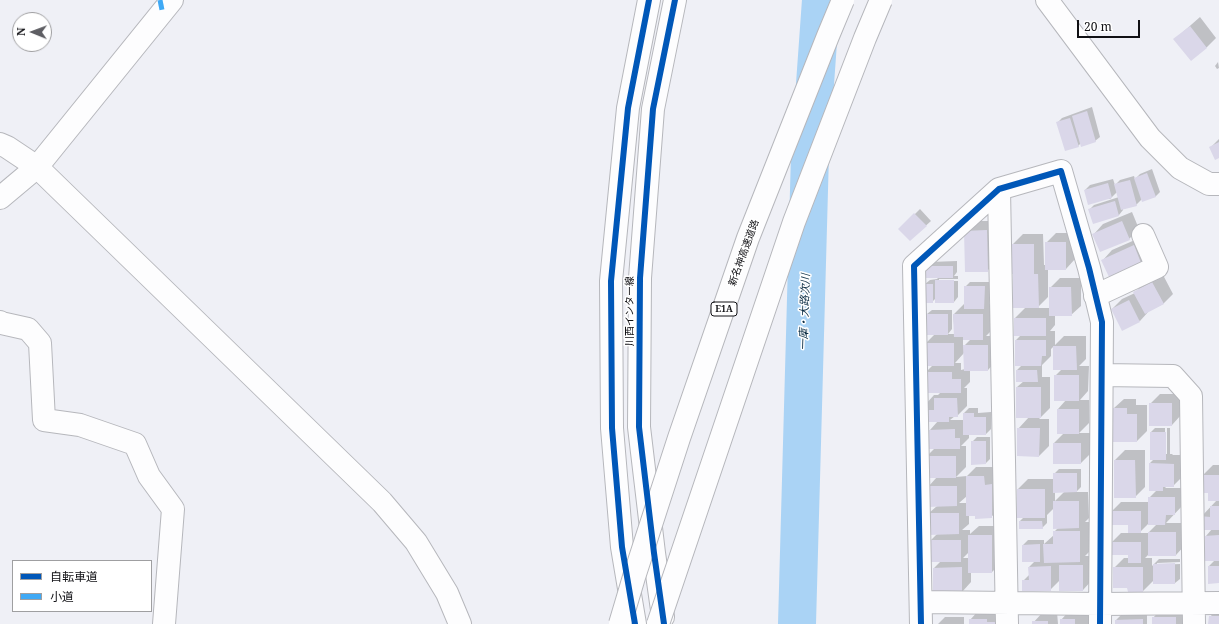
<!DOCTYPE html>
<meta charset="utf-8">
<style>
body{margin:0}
#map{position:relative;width:1219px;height:624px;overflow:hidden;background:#eff0f6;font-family:"Noto Serif","Noto Sans JP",serif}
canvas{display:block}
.legend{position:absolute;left:12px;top:560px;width:140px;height:52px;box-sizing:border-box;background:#fff;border:1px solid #9f9fa1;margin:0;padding:5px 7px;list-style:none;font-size:12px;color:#101014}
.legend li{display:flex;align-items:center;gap:8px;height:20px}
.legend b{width:20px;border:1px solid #9f9fa1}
.north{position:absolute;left:12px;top:12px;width:40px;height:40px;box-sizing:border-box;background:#fff;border:1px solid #9f9fa1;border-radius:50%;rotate:271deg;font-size:11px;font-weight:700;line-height:16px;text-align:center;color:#101014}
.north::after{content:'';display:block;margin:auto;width:14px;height:18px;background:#5e5e63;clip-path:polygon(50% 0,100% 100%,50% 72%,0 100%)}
.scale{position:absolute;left:1077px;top:20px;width:63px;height:18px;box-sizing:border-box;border:2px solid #101014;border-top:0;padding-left:5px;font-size:12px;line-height:14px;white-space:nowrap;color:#101014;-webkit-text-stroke:3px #fff;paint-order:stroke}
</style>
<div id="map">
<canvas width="1219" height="624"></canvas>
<ul class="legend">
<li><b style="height:5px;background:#0057b8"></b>自転車道</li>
<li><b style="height:5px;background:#3fa9f5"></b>小道</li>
</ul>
<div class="north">N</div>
<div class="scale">20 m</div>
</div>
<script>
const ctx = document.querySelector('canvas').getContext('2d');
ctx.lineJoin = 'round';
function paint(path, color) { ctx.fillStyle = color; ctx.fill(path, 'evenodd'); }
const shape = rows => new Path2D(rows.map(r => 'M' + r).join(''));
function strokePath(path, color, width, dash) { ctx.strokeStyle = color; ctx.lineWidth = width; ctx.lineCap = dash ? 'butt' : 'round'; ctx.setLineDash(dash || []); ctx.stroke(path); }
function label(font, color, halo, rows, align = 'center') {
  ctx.font = font + ' "Noto Serif","Noto Sans JP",serif'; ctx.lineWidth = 3; ctx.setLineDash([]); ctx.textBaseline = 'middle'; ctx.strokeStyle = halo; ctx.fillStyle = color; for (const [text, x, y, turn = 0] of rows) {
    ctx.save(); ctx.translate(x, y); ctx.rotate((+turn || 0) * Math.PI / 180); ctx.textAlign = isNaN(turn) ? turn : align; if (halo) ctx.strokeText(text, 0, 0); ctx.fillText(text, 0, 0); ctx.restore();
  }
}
const shadow = shape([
 [1200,17,1216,38,1207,47,1191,60,1175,39],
 [1218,62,1219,68,1217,69,1215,66],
 [1092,107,1100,137,1095,141,1081,143,1078,146,1057,123,1062,118],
 [1219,139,1219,157,1211,147],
 [1152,169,1160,192,1155,197,1142,199,1136,205,1123,209,1123,210,1119,215,1090,209,1094,205,1119,197,1117,192,1110,199,1085,190,1090,185,1113,179,1115,185,1120,180,1134,176,1135,179,1140,174],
 [920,209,931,221,910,240,900,229],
 [1132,212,1139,229,1129,239,1094,234,1103,224],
 [975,221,997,221,997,261,987,271,965,231],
 [1056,233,1075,233,1075,259,1066,269,1048,269,1048,297,1037,308,1050,308,1050,288,1060,278,1081,278,1081,306,1071,315,1055,315,1055,325,1050,331,1055,331,1055,345,1064,336,1086,336,1086,359,1079,366,1089,366,1088,391,1080,400,1089,400,1089,423,1079,433,1091,433,1091,453,1081,463,1054,443,1064,433,1058,409,1066,400,1055,376,1062,369,1054,369,1054,346,1051,349,1051,356,1042,365,1042,377,1050,377,1050,408,1039,419,1049,419,1049,446,1039,456,1018,429,1029,417,1017,387,1024,381,1017,370,1022,365,1016,340,1021,335,1015,318,1026,307,1013,244,1023,234,1043,234,1044,265,1046,265,1046,243],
 [1144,236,1151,252,1141,262,1110,276,1103,260,1112,250],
 [957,261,957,272,954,276,958,276,958,279,939,279,939,281,958,281,958,297,954,302,936,298,932,302,925,284,930,280,937,279,939,277,925,277,930,262],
 [1162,273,1173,294,1163,304,1149,311,1140,321,1112,309,1122,299,1135,293,1144,282],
 [970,282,989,282,989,304,992,304,992,330,986,336,997,336,997,360,988,370,970,370,970,382,964,388,967,388,967,406,957,416,955,416,950,420,964,420,964,413,969,408,978,408,978,413,991,412,991,429,986,434,969,434,969,438,961,446,966,446,966,467,956,477,967,476,976,467,994,467,1001,508,991,517,969,515,969,524,962,530,970,530,970,534,979,526,1002,526,1002,562,992,572,971,572,971,582,962,592,934,592,934,568,941,561,931,540,937,534,929,513,937,506,928,487,937,477,927,456,935,448,930,430,938,421,925,421,925,405,934,395,938,395,941,392,925,373,933,365,926,343,935,334,927,314,932,310,952,310,952,329,948,334,955,334,953,315,964,304,965,287],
 [963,339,971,339,963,347],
 [964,353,965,369,961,370,961,363,955,363],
 [967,496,967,503,959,503],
 [969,552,969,558,963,558],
 [1160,394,1181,394,1181,415,1172,425,1150,404],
 [1124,399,1136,399,1136,405,1147,405,1147,431,1137,441,1114,408],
 [1155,428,1165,428,1165,454,1167,454,1167,428,1170,428,1170,454,1172,454,1173,455,1183,455,1183,476,1173,486,1167,486,1165,488,1184,488,1184,504,1166,523,1185,523,1185,545,1176,555,1148,555,1145,558,1152,558,1152,566,1159,559,1180,559,1180,562,1157,563,1157,565,1180,564,1180,579,1175,583,1154,580,1143,591,1128,587,1114,568,1124,558,1129,558,1129,554,1111,543,1121,533,1129,533,1129,524,1111,512,1121,502,1149,502,1149,498,1157,490,1150,463,1154,459,1151,432],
 [1148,524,1157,524,1148,533,1139,533],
 [977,437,990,437,990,459,986,463,972,442],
 [1125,450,1145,450,1145,487,1135,497,1115,497,1115,460],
 [1213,465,1219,465,1219,582,1209,566,1215,560,1206,560,1206,536,1212,529,1201,517,1217,500,1208,492,1203,475],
 [1059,469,1081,469,1081,487,1076,492,1088,492,1089,518,1085,522,1089,522,1089,552,1085,556,1093,556,1092,580,1083,590,1060,580,1050,590,1023,581,1030,574,1029,567,1035,561,1023,545,1028,540,1044,540,1044,544,1054,535,1054,532,1058,528,1054,508,1047,515,1047,523,1042,528,1020,521,1024,517,1018,489,1028,479,1054,479,1054,474],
 [1055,492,1064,492,1055,501],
 [1219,607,1219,624,1209,624,1210,617],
 [1162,608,1185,608,1186,624,1153,624,1153,618],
 [979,610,996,610,1005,624,970,624,970,620],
 [1070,610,1094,614,1095,624,1061,624,1061,620],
 [1043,612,1057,612,1058,624,1032,624],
 [1121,615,1147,615,1147,624,1116,624,1116,620],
 [945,617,964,617,964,624,938,624]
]);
const river = shape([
 [797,624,810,154,821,0]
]);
const building = shape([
 [1190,26,1207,48,1191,61,1173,39],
 [1087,111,1096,142,1081,147,1072,116],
 [1070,118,1079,147,1065,151,1056,122],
 [1219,142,1219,158,1215,160,1209,147],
 [1147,173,1156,197,1142,202,1134,178],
 [1130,180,1137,206,1121,210,1114,184],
 [1108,183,1112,198,1088,205,1084,190],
 [1115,201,1119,216,1093,224,1088,209],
 [914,213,927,226,910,241,898,229],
 [1122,221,1130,240,1100,252,1092,234],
 [987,230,988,272,965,272,964,231],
 [1045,242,1066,242,1066,270,1045,270],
 [1012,244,1034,244,1034,274,1012,274],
 [1134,245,1141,263,1109,277,1101,260],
 [925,266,953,266,953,278,924,278],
 [1013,274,1038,274,1039,308,1013,308],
 [935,280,954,280,954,303,935,303],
 [1152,282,1164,304,1145,314,1133,292],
 [924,284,933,284,933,303,924,303],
 [964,286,985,286,984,309,964,309],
 [1049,287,1071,287,1072,316,1049,316],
 [1129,300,1140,322,1122,331,1111,309],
 [926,314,948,314,948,335,926,335],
 [953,314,983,314,983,340,963,340,963,337,954,337],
 [1014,318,1046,318,1046,336,1014,336],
 [1015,340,1046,340,1046,356,1042,356,1041,366,1015,366],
 [925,343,954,343,954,366,925,366],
 [963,345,988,345,988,371,964,371],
 [1053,346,1076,346,1077,370,1053,370],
 [1016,370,1037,370,1038,382,1016,382],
 [924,372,952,372,952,379,961,379,961,393,924,393],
 [1054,375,1079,375,1079,401,1054,401],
 [1016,387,1041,387,1041,418,1016,418],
 [934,398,957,398,958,417,949,417,949,422,924,422,928,410,934,410],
 [1149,403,1172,403,1172,426,1149,426],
 [1113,408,1127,408,1127,414,1137,414,1137,442,1113,442],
 [1057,409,1079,409,1079,434,1057,434],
 [963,413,974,413,974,417,986,417,986,435,963,435],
 [1017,428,1040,428,1039,457,1017,456],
 [955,429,955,438,960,438,960,449,929,449,929,430],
 [1150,432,1166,432,1166,460,1150,460],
 [971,441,986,441,986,464,971,465],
 [1053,443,1081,443,1081,464,1053,464],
 [926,456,956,456,956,478,926,478],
 [1114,460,1135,460,1136,498,1114,498],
 [1149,463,1174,464,1174,487,1163,487,1163,491,1149,491],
 [1053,473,1077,473,1077,492,1053,493],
 [1202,475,1219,475,1219,501,1208,501,1208,493,1202,493],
 [966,476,984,476,985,485,992,484,992,518,975,519,975,516,966,516],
 [927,486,957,486,957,506,927,507],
 [1017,489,1045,489,1045,518,1017,518],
 [1148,497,1175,497,1175,515,1166,515,1165,525,1148,525],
 [1053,501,1079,501,1079,528,1053,529],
 [1210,506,1219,506,1219,530,1200,530,1200,516,1210,517],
 [1110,511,1141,511,1141,533,1128,533,1128,525,1110,525],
 [928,513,959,513,959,534,928,535],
 [1019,521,1042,521,1043,529,1019,529],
 [1053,531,1080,531,1080,562,1044,563,1043,544,1053,544],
 [1148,532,1176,532,1176,556,1148,556],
 [968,535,992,535,992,573,968,573],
 [1219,535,1219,561,1205,561,1205,536],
 [930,540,961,540,961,562,930,562],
 [1110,542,1141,542,1141,563,1128,563,1128,555,1110,555],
 [1040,544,1040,562,1022,562,1022,545],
 [1175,563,1175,584,1153,584,1153,564],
 [1059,565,1083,565,1083,591,1059,591],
 [1051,566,1051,591,1022,591,1022,580,1029,580,1028,567],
 [1208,566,1219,566,1219,583,1208,584],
 [962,567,962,593,933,593,933,568],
 [1113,567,1143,567,1143,592,1128,592,1127,588,1113,588],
 [1209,616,1219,616,1219,624,1208,624],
 [1152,617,1176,617,1176,624,1152,624],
 [969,619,987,619,987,622,995,622,995,624,969,624],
 [1060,619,1075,619,1075,624,1060,624],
 [1143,619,1143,624,1115,624,1115,620],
 [1032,621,1048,621,1048,624,1032,624]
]);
const minor = shape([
 [999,189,1007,624],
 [0,198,37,167],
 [1095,296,1157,267,1143,235],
 [0,322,1,323,28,329,40,343,44,420,80,425,135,444,149,476,173,509,164,624],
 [1102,375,1173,376,1191,396,1194,624],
 [921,602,1100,604,1219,603],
 [921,624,914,266,999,189,1061,171,1089,268,1102,322,1100,624]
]);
const tertiary = shape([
 [1047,0,1150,138,1180,168,1209,184,1219,184],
 [0,144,7,147,37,167,382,502,416,542,447,593,460,624],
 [37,167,172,0]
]);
const secondary = shape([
 [663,617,654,553,639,427,640,278,653,109,675,0],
 [635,624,622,547,612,428,611,281,628,108,649,0]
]);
const motorwayBridge = shape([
 [620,624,634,577,679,438,748,238,828,36,843,0],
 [658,624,794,222,865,38,881,0]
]);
const quiet = shape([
 [160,0,162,10]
]);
const cycleway = shape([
 [635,624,622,547,612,428,611,281,628,108,649,0],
 [664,624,654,553,639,427,640,278,653,109,675,0],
 [921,624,914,266,999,189,1061,171,1089,268,1102,322,1100,624]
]);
const shields = [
 [724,309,26]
];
const shieldNames = [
 ["E1A",724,309]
];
const streetNames = [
 ["新名神高速道路",744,253,-70],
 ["川西インター線",630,311,-90]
];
const waterNames = [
 ["一庫・大路次川",805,312,-88]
];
paint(shadow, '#0003');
strokePath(river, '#aad3f5', 38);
paint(building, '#dad7e9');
strokePath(minor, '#b6b7bc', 24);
strokePath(tertiary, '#b6b7bc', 24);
strokePath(secondary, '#b6b7bc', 24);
strokePath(minor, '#fdfdfe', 22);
strokePath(tertiary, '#fdfdfe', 22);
strokePath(secondary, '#fdfdfe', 22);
strokePath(motorwayBridge, '#b6b7bc', 24, []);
strokePath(motorwayBridge, '#fdfdfe', 22);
strokePath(quiet, '#3fa9f5', 5, [10, 5]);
strokePath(cycleway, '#0057b8', 6);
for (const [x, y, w] of shields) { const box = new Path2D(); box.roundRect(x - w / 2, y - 7, w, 14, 3); ctx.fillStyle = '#fff'; ctx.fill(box); strokePath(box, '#101014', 1); }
label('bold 9px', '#101014', null, shieldNames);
label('10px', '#101014', '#fff', streetNames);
label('italic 11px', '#0f3047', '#fff', waterNames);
</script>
